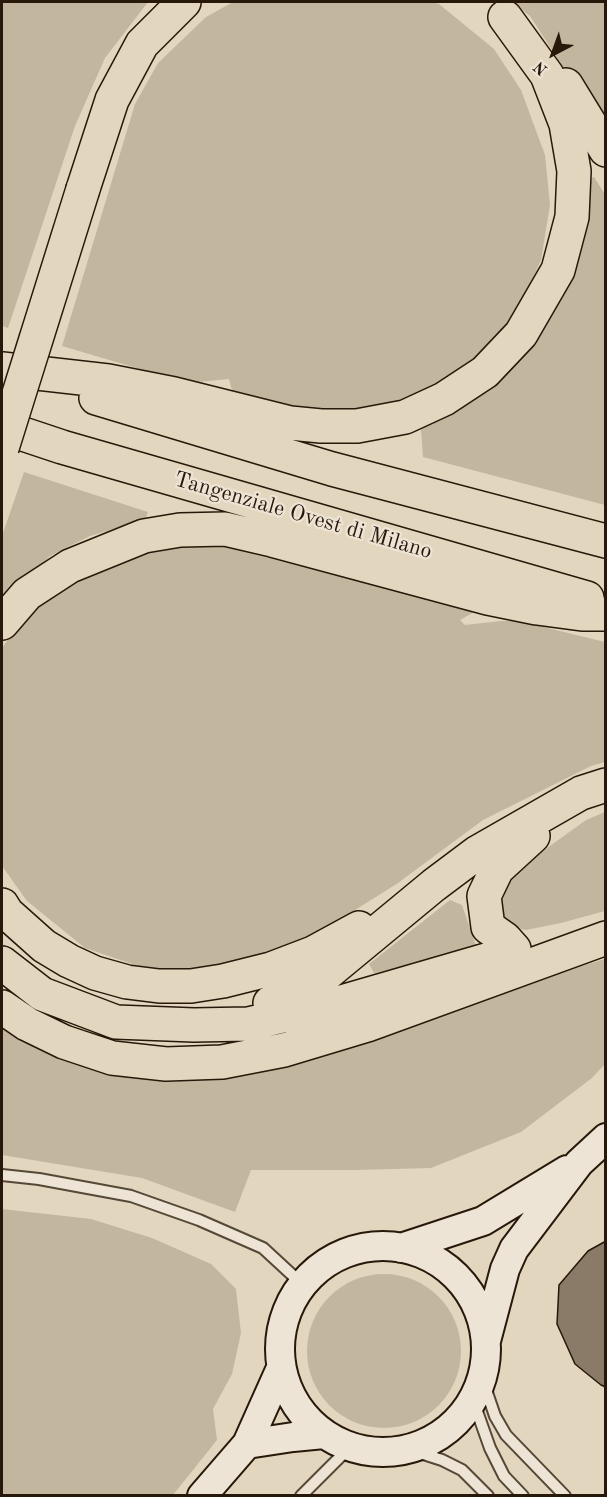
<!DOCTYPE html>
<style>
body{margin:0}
#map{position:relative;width:607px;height:1497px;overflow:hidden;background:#e3d6be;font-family:"Old Standard TT",serif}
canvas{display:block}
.frame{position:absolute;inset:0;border:3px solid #27180a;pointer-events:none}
.north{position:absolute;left:523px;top:24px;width:60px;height:60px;-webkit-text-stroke:4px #ede4d5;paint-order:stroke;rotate:221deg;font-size:16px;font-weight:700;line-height:24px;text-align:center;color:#27180a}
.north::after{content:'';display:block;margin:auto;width:21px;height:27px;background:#27180a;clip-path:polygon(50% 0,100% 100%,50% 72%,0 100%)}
</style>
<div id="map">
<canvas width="607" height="1497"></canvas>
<div class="frame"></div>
<div class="north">N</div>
</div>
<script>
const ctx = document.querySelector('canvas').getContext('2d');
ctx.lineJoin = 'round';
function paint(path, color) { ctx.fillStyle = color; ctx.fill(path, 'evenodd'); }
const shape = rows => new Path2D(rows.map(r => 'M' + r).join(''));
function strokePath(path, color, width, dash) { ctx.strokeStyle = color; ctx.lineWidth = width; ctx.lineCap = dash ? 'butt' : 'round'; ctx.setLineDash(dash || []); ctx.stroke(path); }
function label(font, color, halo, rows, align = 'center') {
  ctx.font = font + ' "Old Standard TT",serif'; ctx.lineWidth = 4.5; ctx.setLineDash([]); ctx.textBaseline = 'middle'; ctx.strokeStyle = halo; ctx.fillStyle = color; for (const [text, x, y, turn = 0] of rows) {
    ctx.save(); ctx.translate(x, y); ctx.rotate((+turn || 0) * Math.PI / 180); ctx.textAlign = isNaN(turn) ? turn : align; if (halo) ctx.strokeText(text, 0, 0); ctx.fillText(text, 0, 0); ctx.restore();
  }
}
const green = shape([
 [2,2,148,2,105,58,75,126,8,328,2,326],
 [233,2,433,2,439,4,494,49,521,90,545,155,550,205,541,260,520,307,493,341,460,373,415,398,367,411,300,412,234,398,229,379,187,383,62,346,135,104,158,63,206,17],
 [512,2,605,2,605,132,530,16],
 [594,177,606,196,605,505,423,457,421,428,521,357,581,181],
 [24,472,148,512,145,520,90,536,50,556,2,605,2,536],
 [217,545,476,611,460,620,465,625,501,621,519,621,605,642,605,762,591,766,483,820,398,883,317,934,232,971,144,968,85,948,27,901,2,866,2,648,30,608,91,568,149,549],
 [605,812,605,911,561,923,526,930,506,926,492,906,495,891,518,869,586,820],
 [450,900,462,905,476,946,437,959,374,973,369,964],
 [605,959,605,1064,592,1078,521,1132,431,1168,356,1170,251,1170,235,1212,142,1178,2,1155,2,1021,90,1066,163,1081,241,1076,551,975],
 [2,1209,91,1219,152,1238,211,1264,236,1289,241,1333,232,1374,213,1409,217,1440,173,1495,2,1495],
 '307 1351a77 77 0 1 1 154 0a77 77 0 1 1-154 0Z'
]);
const shadow = shape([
 [606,1243,606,1390,576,1363]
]);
const building = shape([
 [606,1241,606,1387,601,1385,575,1364,557,1324,559,1285,588,1251,606,1241]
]);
const lane = shape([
 [2,1175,39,1179,131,1196,199,1220,263,1248,302,1284],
 [482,1378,495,1416,506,1435,565,1496],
 [473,1400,490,1448,504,1476,523,1496],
 [408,1449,442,1460,462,1470,488,1496],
 [301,1496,350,1447]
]);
const secondary = shape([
 '280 1349a103 103 0 1 1 206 0a103 103 0 1 1-206 0Z',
 [401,1248,483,1221,567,1170],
 [486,1341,505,1269,514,1249,579,1163,606,1138],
 [247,1444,293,1437,324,1434],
 [202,1496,247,1444,281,1368]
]);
const highway = shape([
 [566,85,606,150],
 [83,189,112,100,142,44,184,2],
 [2,369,108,381,174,394,290,423,321,426,357,426,405,417,444,399,485,372,521,334,558,270,572,217,574,171,566,124,547,75,505,17],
 [96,398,332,469,606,541],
 [2,427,62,447,587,598],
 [2,623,27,594,70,566,144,536,180,530,225,529,272,540,488,598,537,608,582,614,606,614],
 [2,905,7,913,44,946,69,961,95,973,127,982,159,986,191,986,223,981,271,969,313,953,359,928],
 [514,949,505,939,488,927,484,896,497,869,533,836],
 [2,963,42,994,116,1022,194,1025,248,1024,331,1005,486,960],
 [270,1003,313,985,434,885,478,852,581,793,606,785],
 [2,1007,27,1024,64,1042,112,1058,166,1064,222,1062,284,1050,367,1025,606,938]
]);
const highwayBridge = shape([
 [2,448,83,189]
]);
const streetNames = [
 ["Tangenziale Ovest di Milano",303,516,16]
];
paint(green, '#c3b69f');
paint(shadow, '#0003');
paint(building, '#897b68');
strokePath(building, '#27180a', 1.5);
strokePath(lane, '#564837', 14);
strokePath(secondary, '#27180a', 32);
strokePath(highway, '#27180a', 36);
strokePath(lane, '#ede4d5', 10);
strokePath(secondary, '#ede4d5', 28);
strokePath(highway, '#e3d6be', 33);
strokePath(highwayBridge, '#27180a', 36, []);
strokePath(highwayBridge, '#e3d6be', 33);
label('22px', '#27180a', '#ede4d5', streetNames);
</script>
